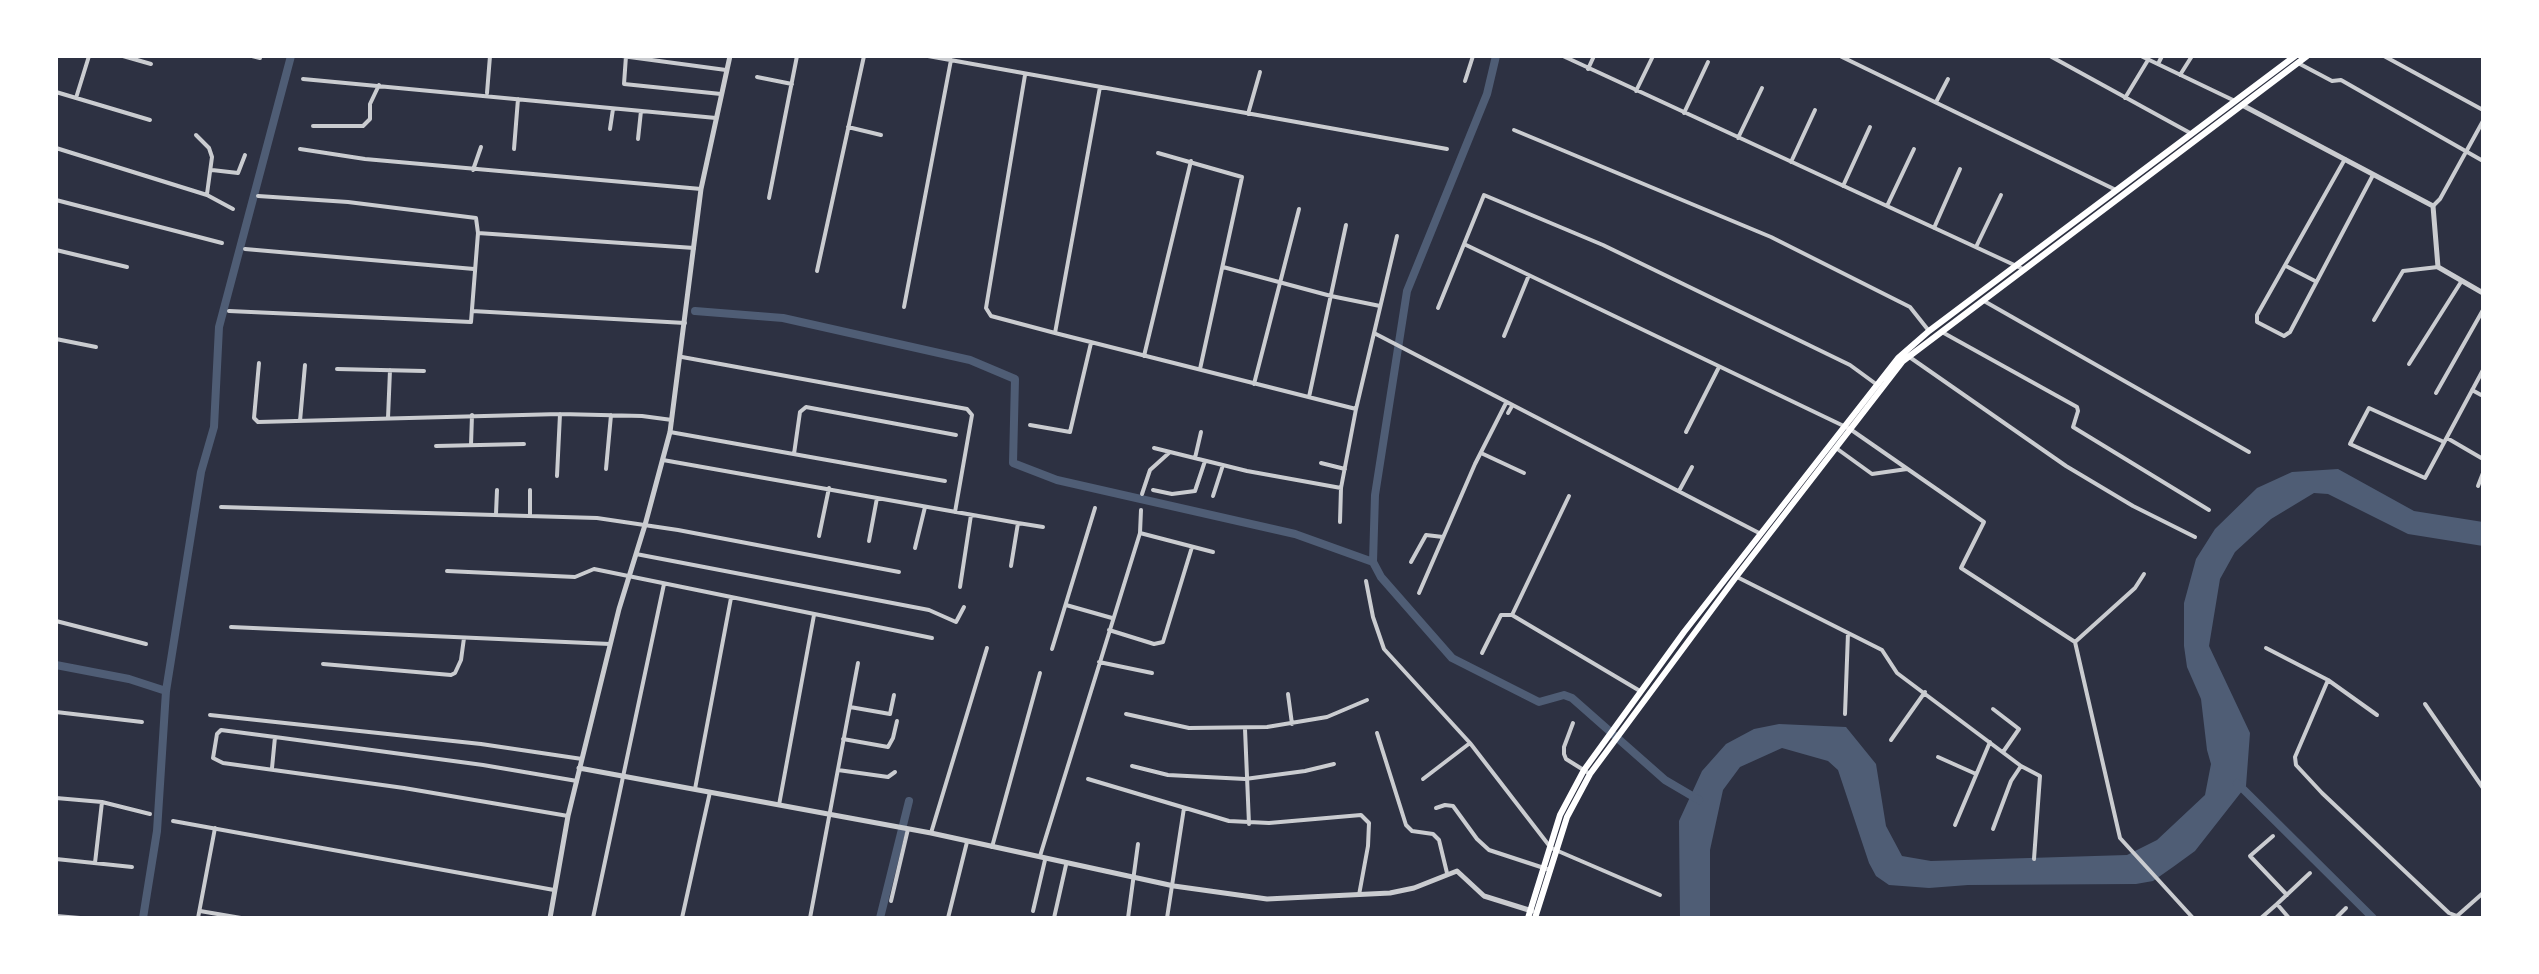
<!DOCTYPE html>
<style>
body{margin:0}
#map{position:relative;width:2539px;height:974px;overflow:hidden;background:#2d3142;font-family:"Exo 2",sans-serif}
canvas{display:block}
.frame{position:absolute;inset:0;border:58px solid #fff;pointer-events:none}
</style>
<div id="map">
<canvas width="2539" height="974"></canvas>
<div class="frame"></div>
</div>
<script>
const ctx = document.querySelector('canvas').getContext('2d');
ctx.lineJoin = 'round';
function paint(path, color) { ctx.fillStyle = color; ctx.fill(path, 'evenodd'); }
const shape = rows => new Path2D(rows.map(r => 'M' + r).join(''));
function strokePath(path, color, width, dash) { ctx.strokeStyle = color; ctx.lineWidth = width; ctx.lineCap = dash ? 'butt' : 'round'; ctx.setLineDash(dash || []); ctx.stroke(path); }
const water = shape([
 [2338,469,2414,511,2483,522,2483,546,2408,534,2328,494,2314,493,2271,519,2235,552,2220,579,2209,646,2250,733,2246,786,2195,851,2173,867,2153,881,2136,884,1968,885,1929,888,1889,885,1876,876,1869,863,1838,770,1828,761,1782,748,1740,767,1723,790,1710,850,1710,918,1680,918,1679,821,1702,771,1726,744,1754,729,1779,724,1846,727,1876,764,1886,826,1902,856,1931,861,2127,855,2157,840,2205,795,2211,764,2207,750,2201,699,2187,667,2184,646,2184,603,2196,559,2215,529,2257,488,2292,472]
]);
const canal = shape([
 [695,311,783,318,970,360,1015,379,1013,463,1057,480,1295,534,1373,562,1381,577,1452,658,1539,702,1564,695,1572,698,1665,780,1699,800],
 [1373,562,1375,495,1407,291,1487,94,1496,56],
 [56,665,129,679,166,691],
 [2237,783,2373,918],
 [143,918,157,831,166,691,201,472,214,427,219,327,291,56],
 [880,918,909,801]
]);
const minor = shape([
 [123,56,151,64],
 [252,56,260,58],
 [622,56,726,70],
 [626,56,624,84,721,94],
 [928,56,1447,149],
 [1563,56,2023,269],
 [1840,56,2116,190],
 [2050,56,2192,134],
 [2141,56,2235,101],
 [2384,56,2483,110],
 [2298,63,2332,81,2341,80,2483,161],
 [2158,64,2162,56],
 [1588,69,1594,56],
 [1025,75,986,308,991,316,1055,333],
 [2180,75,2192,56],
 [757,77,792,84],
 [303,79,716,118],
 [1465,81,1473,56],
 [1100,87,1055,333,1356,409],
 [1636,91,1653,56],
 [56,92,150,120],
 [487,93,490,56],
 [76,98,89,56],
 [2125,98,2148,60],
 [1936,102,1948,79],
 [1684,113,1708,62],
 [1248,114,1260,72],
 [313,126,363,126,370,119,370,104,379,85],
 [848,127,881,135],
 [610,129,613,109],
 [1514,130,1771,237,1910,307,1929,331],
 [196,135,209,148,212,157,207,194],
 [1738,138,1762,88],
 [638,139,641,111],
 [56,148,207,195,233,209],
 [300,149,365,159,701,189],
 [514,149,518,99],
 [1158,153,1242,177,1200,369],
 [2345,159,2257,315,2257,322,2284,336,2290,332,2373,175],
 [1791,162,1815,110],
 [212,170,238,173,245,155],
 [473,170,481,147],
 [1843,186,1870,127],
 [769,198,797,56],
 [56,200,222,243],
 [1887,206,1914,149],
 [2433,206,2440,199,2483,121],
 [1934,228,1960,169],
 [478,233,694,248],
 [1464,244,1850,429,1984,522,1961,568,2075,642,2120,838,2193,918],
 [1976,247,2001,195],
 [245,249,474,269],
 [56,250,127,267],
 [2286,266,2315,281],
 [1223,267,1331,296,1380,306],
 [817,271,864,56],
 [1984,301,2249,452],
 [904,307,951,60],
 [1438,308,1484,195,1603,245,1850,365,1876,384],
 [229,311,471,322,478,233,476,218,348,202,258,196],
 [472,311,685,323],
 [2374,320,2403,271,2438,267],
 [1942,332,2077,407,2078,411,2073,427,2209,510],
 [1374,333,1761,534],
 [1504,336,1529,275],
 [56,339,96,347],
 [1144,356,1191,161],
 [1908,356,2066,466,2133,506,2195,537],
 [682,357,967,409,972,415,955,512],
 [259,363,254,418,258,422,560,414,642,416,672,420],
 [2409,364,2461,282],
 [337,369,424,371],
 [1254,384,1299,209],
 [2472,390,2483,396],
 [2436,393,2483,310],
 [1309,397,1346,225],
 [1508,413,1512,406],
 [388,418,390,370],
 [300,421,305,365],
 [1030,425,1070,432,1091,343],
 [670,432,945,481],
 [1686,432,1719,367],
 [2447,438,2483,459],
 [2444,442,2369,408,2350,444,2425,478,2483,370],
 [471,445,472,415],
 [436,446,524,444],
 [1154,448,1247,471,1341,488],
 [1836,448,1872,474,1907,469],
 [1481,453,1524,473],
 [794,454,800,412,806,407,956,435],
 [1195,458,1201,432],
 [663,460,1018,523,1011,566],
 [1321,463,1345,469],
 [606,469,611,415],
 [557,476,560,414],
 [2478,486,2483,473],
 [1153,490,1172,494,1195,491,1205,461],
 [1679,491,1692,467],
 [1142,494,1150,470,1170,452],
 [1213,496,1223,465],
 [221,507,597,518,678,530,899,572],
 [496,514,497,490],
 [530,516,530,490],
 [1340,522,1341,488,1356,409,1397,236],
 [1018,523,1043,527],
 [1140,533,1141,510],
 [819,536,829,488],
 [869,541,877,498],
 [915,548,925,507],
 [636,554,929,610,956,622,964,607],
 [1411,562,1426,535,1443,537],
 [447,571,575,577,594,569,932,638],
 [1737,577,1882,650,1897,673,2021,766,2040,776,2034,859],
 [1366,581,1373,617,1384,649,1470,743,1551,848,1660,895],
 [960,587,971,515],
 [1419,593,1475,464,1506,403],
 [1066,605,1112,618],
 [1512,615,1640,691],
 [1512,615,1569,496],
 [56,621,146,644],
 [231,627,610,644],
 [1109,630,1154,644,1163,642,1192,547],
 [2075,642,2135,588,2144,574],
 [2266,648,2328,680,2295,757,2296,765,2322,793,2449,913,2457,916,2483,893],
 [1052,649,1095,508],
 [1482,653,1501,615,1512,615],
 [1099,662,1152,673],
 [323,664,451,675,455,673,461,660,464,638],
 [2328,680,2377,715],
 [1288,694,1292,724],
 [2425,704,2483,788],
 [850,707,890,714,894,695],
 [1993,709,2019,729,2003,752],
 [56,712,142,722],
 [1126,714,1189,728,1267,727,1327,717,1367,700],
 [1845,714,1848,633],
 [210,715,481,744,582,759],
 [1573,723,1564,747,1564,754,1566,759,1590,774],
 [1245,729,1249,824],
 [1377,733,1406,825,1412,831,1433,834,1439,840,1447,873],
 [275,737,221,730,217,734,213,758,223,763,404,788,568,816],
 [843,739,888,747,893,738,897,721],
 [1891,740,1925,692],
 [1938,757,1976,774],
 [1132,766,1168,775,1245,779,1305,771,1334,764],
 [272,768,275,737,483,765,577,781],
 [838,770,888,777,895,772],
 [1088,779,1229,821,1269,823,1361,815,1369,823,1368,846,1359,895],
 [1423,779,1470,743],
 [695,789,731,598],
 [56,798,102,802,150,814],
 [779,805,814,615],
 [1436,808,1445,805,1453,806,1477,839,1489,850,1550,870],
 [173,821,554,890],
 [1955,825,1990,742],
 [1993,829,2011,781,2021,766],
 [931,833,987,648],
 [2273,836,2250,856,2287,895],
 [992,847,1040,673],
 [1040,856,1140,533,1213,552],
 [56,859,132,867],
 [95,863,102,802],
 [891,901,908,829],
 [2277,904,2310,873],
 [200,911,241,918],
 [1033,911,1045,860],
 [56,916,80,918],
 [198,918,215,828],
 [593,918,664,584],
 [682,918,710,792],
 [810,918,858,663],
 [948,918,967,842],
 [1054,918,1066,865],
 [1128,918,1138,844],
 [1167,918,1184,808],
 [2261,918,2277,904,2289,918],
 [2336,918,2346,908]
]);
const tertiary = shape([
 [2242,105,2433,206,2438,267,2483,293],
 [579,768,931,833,1174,886,1267,899,1390,893,1414,888,1457,871,1484,896,1532,911],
 [550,918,568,816,582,759,619,609,645,525,670,432,701,189,730,56]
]);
const primary = shape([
 [1528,918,1560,815,1584,770,1684,632,1898,358,1929,331,2295,56],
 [1535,918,1567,817,1590,774,1736,577,1903,361,2307,56]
]);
paint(water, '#4f5d75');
strokePath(canal, '#4f5d75', 8);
strokePath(minor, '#caccd0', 4);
strokePath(tertiary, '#caccd0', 5);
strokePath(primary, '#fff', 6);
</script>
